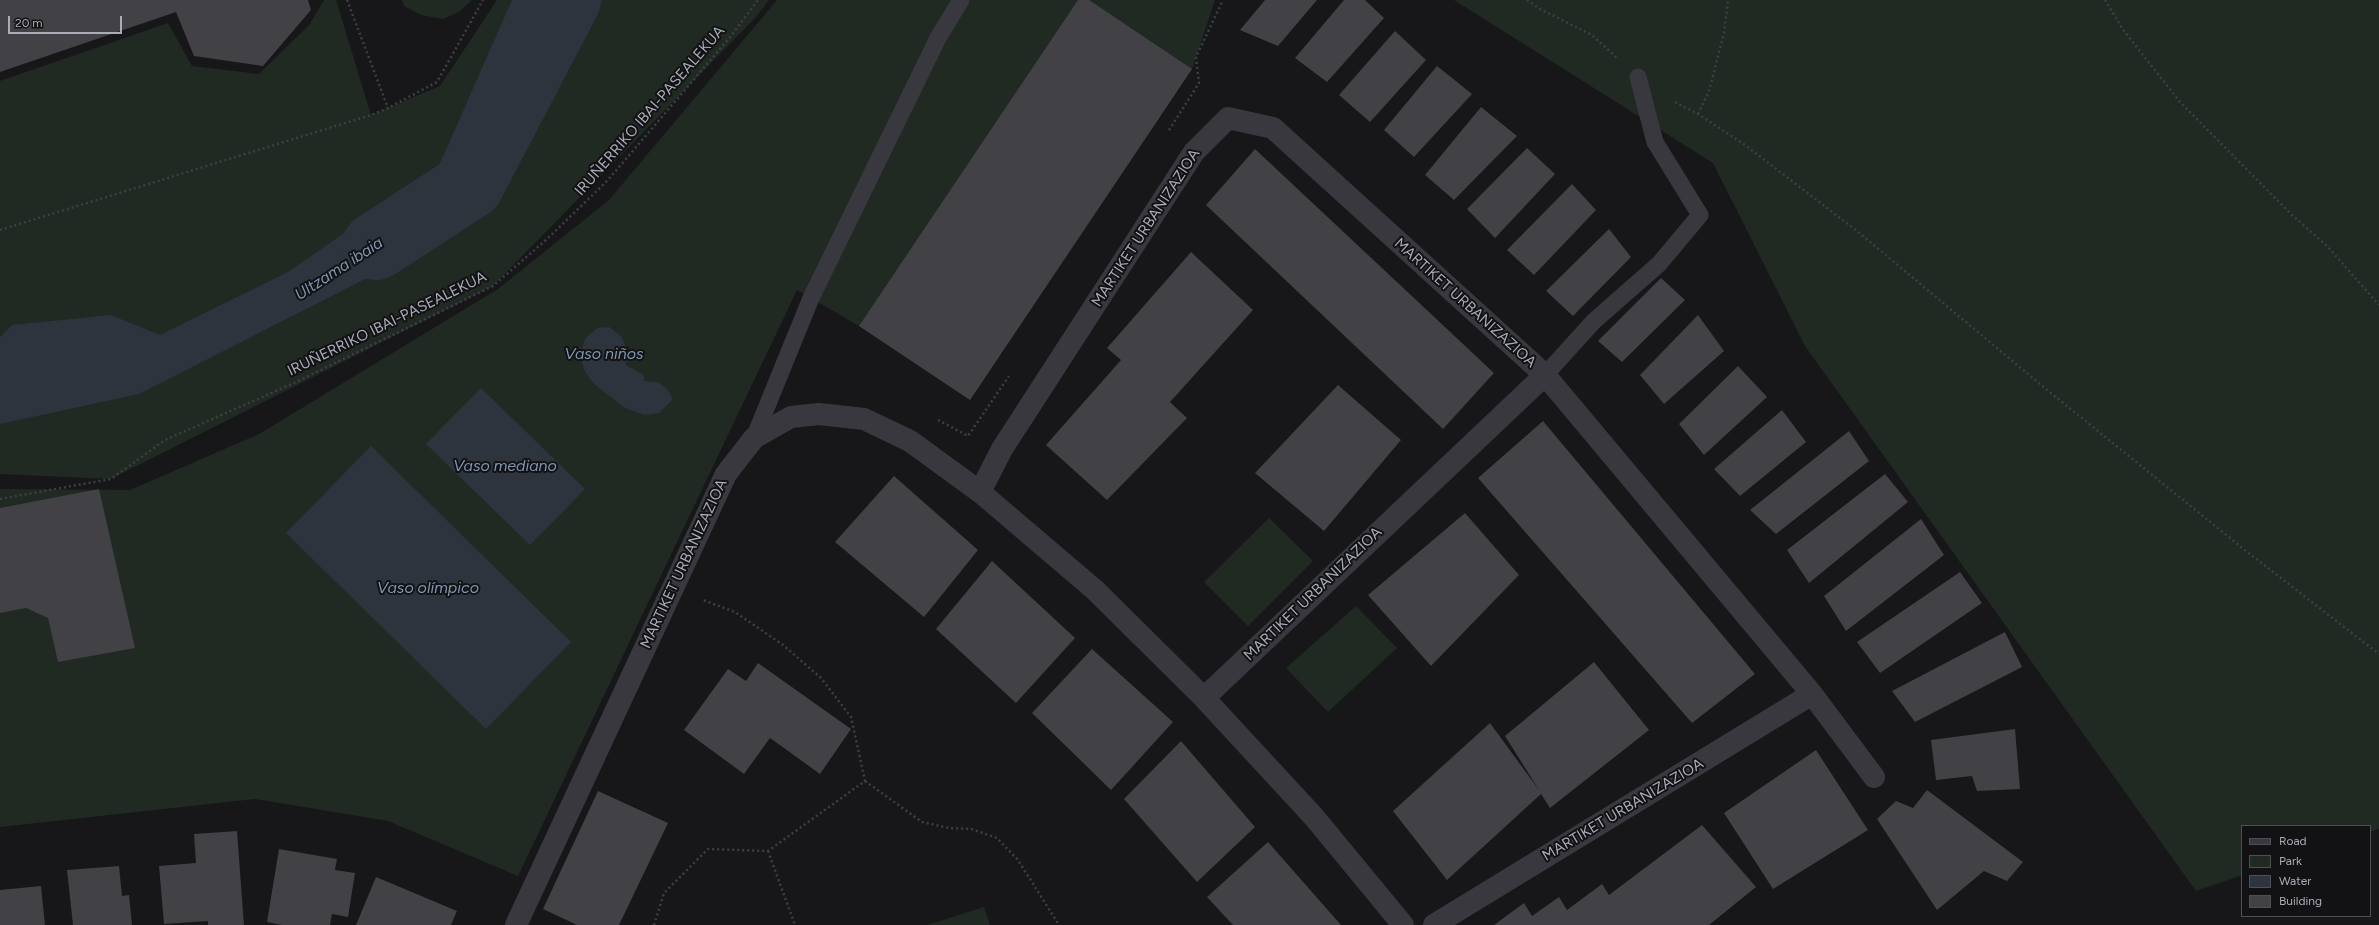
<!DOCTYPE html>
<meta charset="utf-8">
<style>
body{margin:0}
#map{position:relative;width:2379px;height:925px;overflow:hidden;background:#171719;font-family:Figtree,sans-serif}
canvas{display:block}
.legend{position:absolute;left:2241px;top:825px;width:130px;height:92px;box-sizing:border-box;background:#121214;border:1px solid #4e5056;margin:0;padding:5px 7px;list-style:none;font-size:12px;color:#a9acb9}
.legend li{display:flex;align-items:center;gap:8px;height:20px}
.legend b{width:20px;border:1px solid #4e5056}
.scale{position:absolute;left:8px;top:16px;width:114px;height:18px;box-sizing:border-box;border:2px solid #a9acb9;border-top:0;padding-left:5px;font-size:12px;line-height:14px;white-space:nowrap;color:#a9acb9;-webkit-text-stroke:3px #121214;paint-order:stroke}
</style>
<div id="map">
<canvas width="2379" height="925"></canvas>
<ul class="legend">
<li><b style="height:5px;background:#38383e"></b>Road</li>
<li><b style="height:11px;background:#212923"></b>Park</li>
<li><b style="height:11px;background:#2d343d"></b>Water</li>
<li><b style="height:11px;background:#414146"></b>Building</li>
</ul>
<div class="scale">20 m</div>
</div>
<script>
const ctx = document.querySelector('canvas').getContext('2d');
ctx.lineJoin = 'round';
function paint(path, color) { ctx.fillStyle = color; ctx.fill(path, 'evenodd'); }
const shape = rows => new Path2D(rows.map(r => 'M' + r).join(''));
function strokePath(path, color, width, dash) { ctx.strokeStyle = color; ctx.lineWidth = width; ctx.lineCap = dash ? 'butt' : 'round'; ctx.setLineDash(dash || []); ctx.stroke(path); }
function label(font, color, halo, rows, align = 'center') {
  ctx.font = font + ' Figtree,sans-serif'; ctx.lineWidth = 4; ctx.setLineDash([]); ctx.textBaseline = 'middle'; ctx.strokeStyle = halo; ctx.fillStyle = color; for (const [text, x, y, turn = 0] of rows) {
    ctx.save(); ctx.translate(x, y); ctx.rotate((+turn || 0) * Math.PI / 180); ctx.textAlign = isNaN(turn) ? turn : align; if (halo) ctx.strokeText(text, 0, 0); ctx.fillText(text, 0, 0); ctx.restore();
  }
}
const green = shape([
 [324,0,336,0,371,115,440,86,497,0,769,0,757,16,493,286,111,479,0,474,0,81,168,23,192,66,259,74,309,25],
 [402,0,472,0,459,12,443,19,421,15,404,6],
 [777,0,1215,0,1192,69,970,400,859,326,797,290,518,876,388,821,255,799,0,827,0,489,130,490,259,434,498,289,609,200],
 [1454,0,2379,0,2379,829,2370,832,2370,826,2242,826,2242,875,2196,891,1805,346,1713,163],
 [1269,518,1313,561,1248,626,1204,582],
 [1356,606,1397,648,1328,712,1286,668],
 [984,907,990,925,927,925]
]);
const water = shape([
 [512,0,564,0,528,123,373,275,139,394,0,424,0,337,12,325,111,315,160,335,288,272,438,168],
 [609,327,621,336,627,350,626,365,644,375,644,381,658,382,667,389,673,399,659,413,645,415,625,408,594,384,585,372,580,356,585,339,597,328],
 [481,388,585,489,530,545,426,444],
 [371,446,571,642,486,729,286,533]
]);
const river = shape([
 [376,246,470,185,567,0]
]);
const building = shape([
 [0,0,308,0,311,10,263,66,194,56,176,12,0,72],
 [1078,0,1089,0,1192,69,970,400,859,326],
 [1265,0,1317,0,1278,46,1240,30],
 [1344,0,1365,0,1384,18,1327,82,1295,58],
 [1395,31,1426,60,1370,122,1339,95],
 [1437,66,1472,94,1414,157,1384,130],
 [1481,107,1517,136,1454,200,1425,175],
 [1527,148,1555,174,1495,238,1467,209],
 [1255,149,1494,373,1443,429,1206,205],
 [1572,184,1596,210,1534,275,1507,250],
 [1609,229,1631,257,1573,316,1546,291],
 [1191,252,1253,310,1170,402,1187,418,1107,500,1046,445,1121,360,1107,348],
 [1661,278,1685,300,1622,362,1598,341],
 [1698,315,1724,351,1664,404,1640,375],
 [1738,366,1767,397,1704,455,1679,424],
 [1338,385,1401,440,1324,531,1255,473],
 [1782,410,1806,442,1740,496,1714,469],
 [1543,421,1755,674,1692,723,1478,478],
 [1849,431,1869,461,1776,534,1750,510],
 [1885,474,1908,502,1809,583,1787,550],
 [894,476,978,550,924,617,835,542],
 [99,489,135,648,58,662,48,618,26,608,0,613,0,508],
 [1465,513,1519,575,1431,666,1368,595],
 [1921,519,1944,555,1846,631,1824,596],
 [992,561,1075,638,1016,703,936,629],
 [1960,572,1982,603,1880,673,1857,642],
 [2005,632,2022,667,1915,722,1892,691],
 [1092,649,1173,722,1111,790,1032,713],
 [1594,662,1649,730,1550,808,1541,794,1447,880,1393,811,1490,723,1539,790,1505,736],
 [758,663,851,729,820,774,770,738,744,774,684,730,728,669,746,681],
 [2015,729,2020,789,1977,791,1972,776,1936,780,1931,740],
 [1181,741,1255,827,1197,882,1124,799],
 [1816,750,1868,830,1773,889,1724,813],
 [1927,790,2023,862,2007,881,1984,871,1937,910,1877,819,1896,801,1913,808],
 [598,791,668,823,619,925,577,925,543,909],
 [1702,825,1756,887,1709,925,1494,925,1524,903,1532,916,1559,897,1567,910,1602,884,1609,895],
 [237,831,244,925,208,925,208,921,164,924,159,866,196,863,194,834],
 [1268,842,1341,925,1233,925,1207,897],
 [279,849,337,859,335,870,355,873,348,917,332,914,330,925,282,925,267,922],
 [119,866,122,896,129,895,132,925,73,925,67,870],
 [376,877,457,911,451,925,356,925],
 [41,886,45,925,0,925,0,890]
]);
const path = shape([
 [347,0,388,108],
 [1527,0,1540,9,1592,35,1617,58],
 [2105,0,2124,31,2180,102,2292,215,2328,247,2379,305],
 [1675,102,1698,114,1745,145,1857,231,2046,389,2246,551,2379,654],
 [1698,114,1709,91,1724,33,1728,0],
 [1169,130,1199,83,1196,57,1223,0],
 [0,230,371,115,388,108,437,82,483,0],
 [938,420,968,436,1009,376],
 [0,499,111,479,165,440,294,383,493,286,546,240,608,180,731,36,758,0],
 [865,781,922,822,949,828,971,829,997,838,1018,860,1059,925],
 [768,851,795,925],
 [654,925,664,893,708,849,768,851,865,781,851,717,821,678,783,645,735,612,703,600]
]);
const lane = shape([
 [1545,375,1594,321,1659,264,1700,215,1655,142,1638,77],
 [754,438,811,298,938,38,961,0]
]);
const street = shape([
 [980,492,1002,449,1194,152,1228,118,1273,128,1545,375,1812,694,1874,777],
 [1204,698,1545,375],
 [516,925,726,474,754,438,791,417,819,414,864,419,910,441,980,492,1095,590,1204,698,1314,817,1403,925],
 [1434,925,1812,694]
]);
const streetNames = [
 ["IRUÑERRIKO IBAI-PASEALEKUA",650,111,-49],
 ["MARTIKET URBANIZAZIOA",1146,228,-57],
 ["MARTIKET URBANIZAZIOA",1465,303,42],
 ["IRUÑERRIKO IBAI-PASEALEKUA",387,324,-26],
 ["MARTIKET URBANIZAZIOA",684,564,-65],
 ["MARTIKET URBANIZAZIOA",1313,594,-44],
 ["MARTIKET URBANIZAZIOA",1623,810,-31]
];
const waterNames = [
 ["Ultzama ibaia",339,269,-33],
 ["Vaso niños",604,354],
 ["Vaso mediano",505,466],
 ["Vaso olímpico",428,588]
];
paint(green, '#212923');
paint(water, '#2d343d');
strokePath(river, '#2d343d', 68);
paint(building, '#414146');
strokePath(path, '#3e3f45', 2.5, [2, 3]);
strokePath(lane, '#38383e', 17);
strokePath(street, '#38383e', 22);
label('15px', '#a9acb9', '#121214', streetNames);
label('italic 16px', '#8096b3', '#121214', waterNames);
</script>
